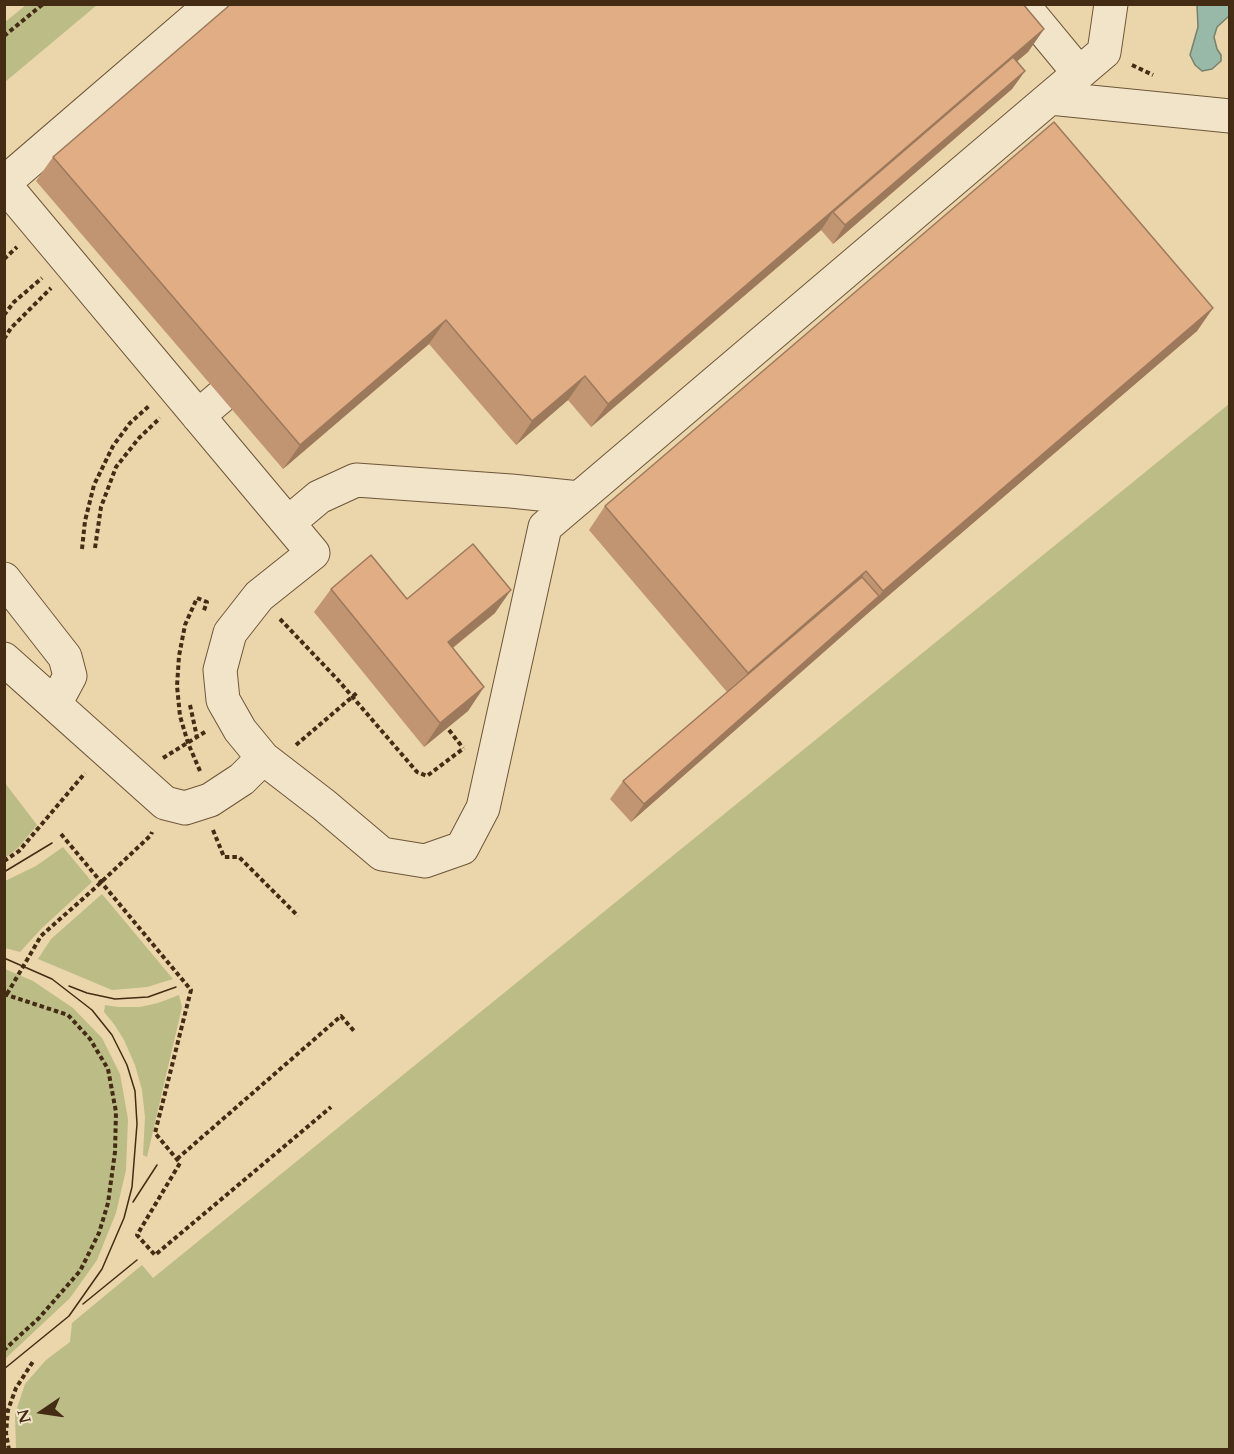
<!DOCTYPE html>
<style>
body{margin:0}
#map{position:relative;width:1234px;height:1454px;overflow:hidden;background:#ebd5aa;font-family:Cardo,serif}
canvas{display:block}
.frame{position:absolute;inset:0;border:6px solid #432c13;pointer-events:none}
.north{position:absolute;left:12px;top:1382px;width:60px;height:60px;-webkit-text-stroke:4px #f2e4c8;paint-order:stroke;rotate:257deg;font-size:16px;font-weight:700;line-height:24px;text-align:center;color:#432c13}
.north::after{content:'';display:block;margin:auto;width:21px;height:27px;background:#432c13;clip-path:polygon(50% 0,100% 100%,50% 72%,0 100%)}
</style>
<div id="map">
<canvas width="1234" height="1454"></canvas>
<div class="frame"></div>
<div class="north">N</div>
</div>
<script>
const ctx = document.querySelector('canvas').getContext('2d');
ctx.lineJoin = 'round';
function paint(path, color) { ctx.fillStyle = color; ctx.fill(path, 'evenodd'); }
const shape = rows => new Path2D(rows.map(r => 'M' + r).join(''));
function strokePath(path, color, width, dash) { ctx.strokeStyle = color; ctx.lineWidth = width; ctx.lineCap = dash ? 'butt' : 'round'; ctx.setLineDash(dash || []); ctx.stroke(path); }
const green = shape([
 [26,5,97,5,5,82,5,22],
 [1229,404,1229,1449,16,1449,15,1414,25,1384,46,1360,70,1342,72,1323,142,1265,153,1278],
 [5,783,37,825,18,848,5,858],
 [63,847,92,882,41,929,20,952,5,948,5,881,36,866],
 [102,894,173,979,147,987,112,990,38,959,51,939],
 [5,969,33,981,73,1008,102,1038,120,1074,128,1119,126,1170,116,1213,97,1260,70,1298,5,1359],
 [179,995,182,1007,147,1157,143,1155,145,1117,142,1090,135,1065,124,1040,114,1024,104,1012,105,1005,118,1007,140,1007,158,1003]
]);
const water = shape([
 [1197,5,1229,5,1229,16,1217,27,1214,37,1217,49,1221,55,1221,61,1212,69,1202,71,1195,65,1190,55,1198,27,1197,5]
]);
const path = shape([
 [4,36,43,4],
 [1132,65,1153,75],
 [4,259,17,247],
 [4,315,14,302,42,278],
 [4,339,11,328,51,288],
 [95,548,101,507,116,467,139,438,160,418],
 [82,549,85,521,94,485,113,446,130,423,150,405],
 [280,619,338,680,417,772,427,776,464,748],
 [190,705,197,737],
 [449,730,463,748],
 [296,745,358,692],
 [163,758,205,732],
 [200,771,188,743,180,716,177,686,179,656,185,625,197,598,207,602,203,613],
 [213,830,224,857,239,857,298,916],
 [61,834,191,990,155,1133,180,1163,137,1235,155,1255,331,1107],
 [4,861,19,851,85,773],
 [4,994,68,1015,90,1039,108,1069,116,1112,115,1152,108,1203,99,1233,80,1271,39,1318,4,1350],
 [7,994,41,936,96,887,151,835,152,832],
 [177,1159,341,1016,354,1031],
 [9,1450,6,1433,8,1410,16,1388,34,1360]
]);
const minor = shape([
 [1022,4,1079,73],
 [1050,98,1230,116],
 [4,183,212,4],
 [4,184,313,553,259,596,230,633,220,670,223,700,240,730,263,758],
 [198,416,256,367],
 [288,523,319,497,356,480,511,491,579,498],
 [4,579,65,657,70,676,55,704],
 [4,659,165,803,185,808,210,800,242,779,263,758,324,805,382,854,425,861,462,848,483,808,545,527,1104,52,1111,4]
]);
const tram = shape([
 [4,872,52,843],
 [4,958,52,979,92,1010,112,1035,127,1065,135,1091,137,1124,132,1187,124,1218,102,1269,69,1316,4,1369],
 [69,986,87,993,115,999,148,997,176,987],
 [133,1202,157,1165],
 [83,1304,137,1260]
]);
const wall = shape([
 [1044,29,1028,52,1017,61,1025,71,1012,89,833,244,821,230,591,427,568,400,516,445,429,344,283,469,36,181,53,157],
 [1213,308,1197,331,867,614,631,822,610,799,623,781,727,692,589,530,605,506],
 [331,589,407,599,495,613,453,648,484,687,468,711,424,747,314,612]
]);
const shadedWall = shape([
 [1044,29,1028,52,837,216,833,212,821,230,591,427,608,404],
 [1025,71,1012,89,833,244,845,225],
 [1213,308,1197,331,867,614,631,822,644,804,879,596,883,591],
 [446,320,429,344,283,469,300,445],
 [585,376,568,400,516,445,532,421],
 [866,571,850,595,731,697,748,673],
 [511,590,495,613,431,665,448,642],
 [484,687,468,711,424,747,440,723]
]);
const building = shape([
 [231,4,1023,4,1044,29,608,404,585,376,532,421,446,320,300,445,53,157,231,4],
 [1013,57,1025,71,845,225,833,212,1013,57],
 [1054,122,1213,308,883,591,866,571,748,673,605,506,1054,122],
 [473,544,511,590,448,642,484,687,440,723,331,589,371,555,407,599,473,544],
 [862,577,879,596,644,804,623,781,862,577]
]);
paint(green, '#bbbc86');
paint(water, '#98b9a8');
strokePath(water, '#76816c', 1.5);
strokePath(minor, '#6d5639', 35);
strokePath(path, '#432c13', 4, [4.5, 3]);
strokePath(minor, '#f2e4c8', 33);
strokePath(tram, '#432c13', 1.5);
paint(wall, '#c19572');
paint(shadedWall, '#9d795c');
paint(building, '#e0ad84');
strokePath(building, '#9d795c', 1.5);
</script>
